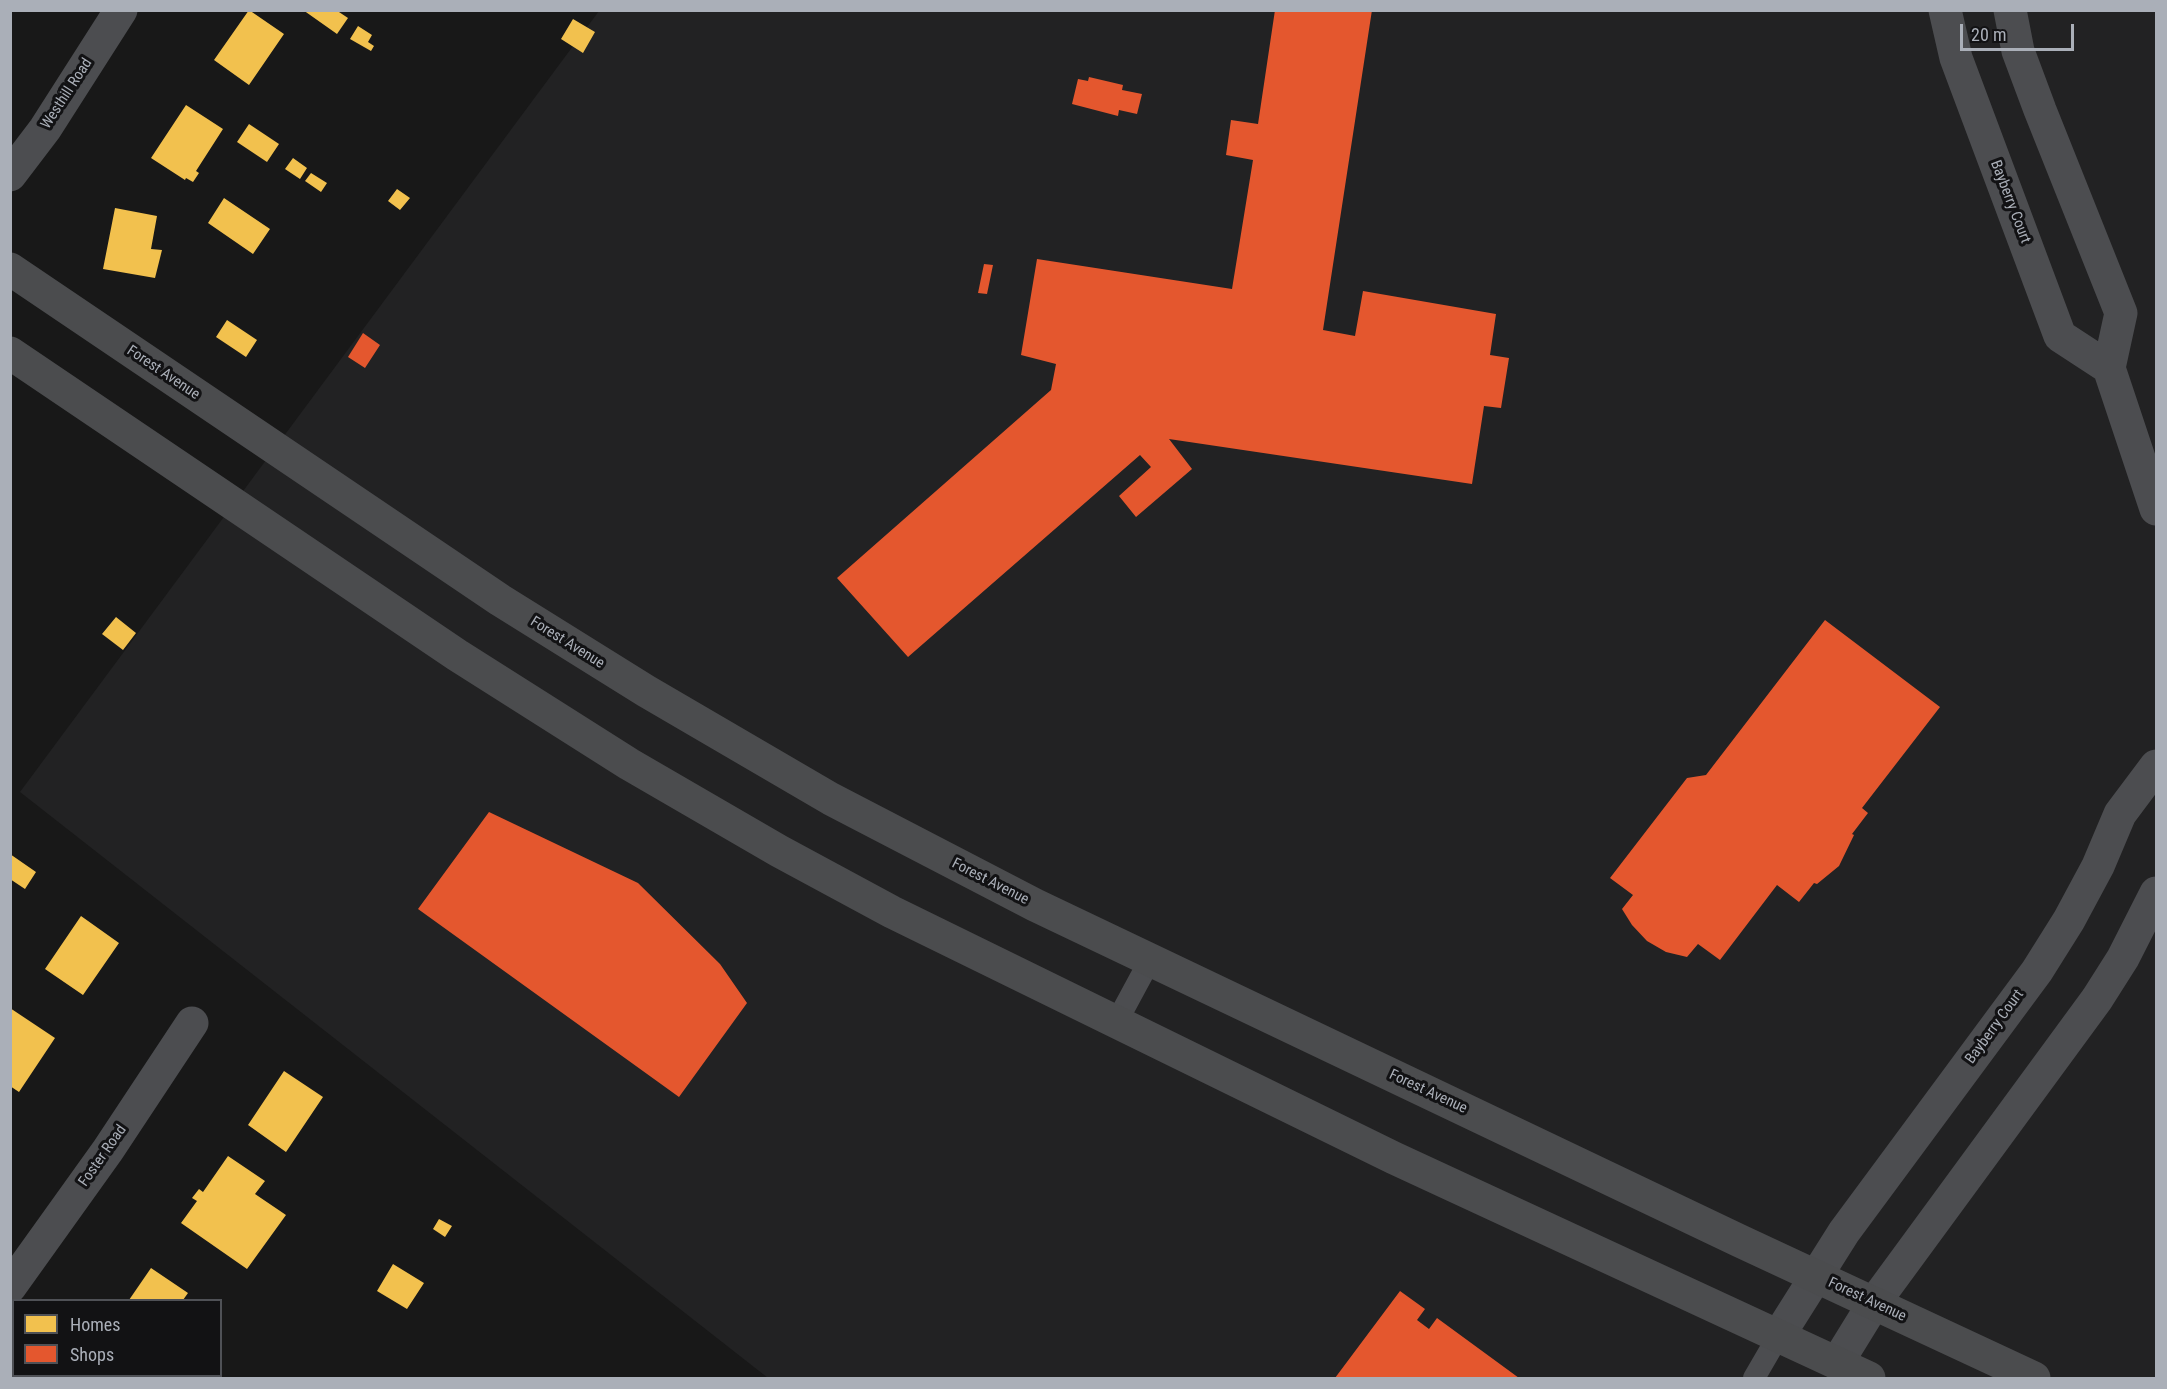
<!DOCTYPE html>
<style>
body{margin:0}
#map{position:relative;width:2167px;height:1389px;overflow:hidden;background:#181818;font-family:"Roboto Condensed",sans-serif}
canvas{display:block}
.frame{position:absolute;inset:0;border:12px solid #aaafb8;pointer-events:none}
.legend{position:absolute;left:12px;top:1299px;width:210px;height:78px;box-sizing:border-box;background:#121214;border:2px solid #4f5156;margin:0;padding:8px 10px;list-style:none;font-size:18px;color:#aaafb8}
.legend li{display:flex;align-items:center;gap:12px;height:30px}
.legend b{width:30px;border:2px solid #4f5156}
.scale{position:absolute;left:1960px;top:24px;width:114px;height:27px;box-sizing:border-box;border:3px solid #aaafb8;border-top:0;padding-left:8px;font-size:18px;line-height:21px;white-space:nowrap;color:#aaafb8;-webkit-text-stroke:4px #121214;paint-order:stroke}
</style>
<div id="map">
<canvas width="2167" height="1389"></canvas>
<div class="frame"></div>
<ul class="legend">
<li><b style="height:16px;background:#f2c14e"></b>Homes</li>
<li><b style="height:16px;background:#e4572e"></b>Shops</li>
</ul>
<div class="scale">20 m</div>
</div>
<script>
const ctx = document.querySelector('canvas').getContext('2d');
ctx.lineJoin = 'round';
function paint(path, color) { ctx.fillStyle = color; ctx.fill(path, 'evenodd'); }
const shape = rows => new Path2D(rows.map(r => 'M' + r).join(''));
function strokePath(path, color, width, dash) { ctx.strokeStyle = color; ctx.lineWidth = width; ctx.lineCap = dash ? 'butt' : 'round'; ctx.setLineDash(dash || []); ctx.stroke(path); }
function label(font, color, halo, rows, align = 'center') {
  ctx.font = font + ' "Roboto Condensed",sans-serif'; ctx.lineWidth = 6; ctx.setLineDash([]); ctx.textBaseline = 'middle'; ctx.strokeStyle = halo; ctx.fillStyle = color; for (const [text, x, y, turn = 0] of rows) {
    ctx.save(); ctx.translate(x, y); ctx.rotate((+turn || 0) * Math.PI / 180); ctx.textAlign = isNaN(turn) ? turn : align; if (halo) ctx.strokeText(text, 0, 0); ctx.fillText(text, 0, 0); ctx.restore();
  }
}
const built = shape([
 [599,11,2156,11,2156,1378,768,1378,20,792]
]);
const homes = shape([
 [249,10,284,34,249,85,214,60],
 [303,10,336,10,348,18,337,34],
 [573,19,595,32,583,53,561,39],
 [358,26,372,35,368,42,374,46,371,51,350,39],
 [186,105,223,129,196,171,199,173,193,182,186,178,185,180,151,158],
 [249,124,279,144,267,162,237,142],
 [293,158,307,168,300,179,285,169],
 [311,173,327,183,321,192,305,181],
 [397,189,410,198,400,210,388,201],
 [224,198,270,229,253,254,208,223],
 [115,208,157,216,151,249,162,250,155,278,103,269],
 [227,320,257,340,246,357,216,337],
 [116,617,136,633,123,650,102,634],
 [10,854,36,872,25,889,10,879],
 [81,916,119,943,83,995,45,969],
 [10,1008,55,1038,19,1092,10,1086],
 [284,1071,323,1097,286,1152,248,1125],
 [228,1156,265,1181,255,1194,286,1215,247,1269,181,1223,197,1201,192,1198,199,1189,203,1192],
 [439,1219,452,1226,445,1237,433,1229],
 [393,1264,424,1283,407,1309,377,1291],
 [151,1268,188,1293,183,1300,129,1300],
 [78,1376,102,1376,107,1378,76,1378]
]);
const shops = shape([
 [1275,10,1372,10,1323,330,1355,336,1363,291,1496,314,1490,355,1509,358,1501,408,1484,406,1472,484,1169,439,1192,469,1136,517,1119,496,1151,467,1140,455,908,657,837,578,1051,390,1056,364,1021,355,1037,259,1232,289,1253,160,1226,155,1231,120,1258,124],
 [1089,77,1123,85,1122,90,1142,94,1137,114,1119,110,1118,116,1072,104,1078,79,1088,81],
 [984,264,993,265,987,294,978,293],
 [363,333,380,345,365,368,348,357],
 [1825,620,1940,707,1862,808,1868,813,1852,834,1854,835,1839,866,1817,884,1814,883,1799,902,1777,885,1720,960,1698,944,1687,957,1666,952,1647,941,1632,925,1622,909,1633,895,1610,878,1687,778,1706,775],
 [489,812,638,883,720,964,747,1003,679,1097,418,909],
 [1400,1291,1425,1309,1417,1320,1429,1329,1437,1318,1519,1378,1335,1378]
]);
const lane = shape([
 [1116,1023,1150,960],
 [1754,1378,1779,1335]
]);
const street = shape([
 [1945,10,1956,58,2060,336,2109,368],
 [2010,10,2018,51,2040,110,2121,313,2109,368,2156,509],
 [10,175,45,129,121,10],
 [10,1287,108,1150,192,1023],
 [1779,1335,1844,1232,2037,971,2069,920,2098,866,2120,814,2156,766],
 [1837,1363,1874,1303,2097,999,2123,958,2156,893]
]);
const secondary = shape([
 [10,269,500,600,646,691,831,799,1035,905,1740,1241,2034,1378],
 [10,353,457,655,629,764,779,851,892,912,1394,1158,1869,1378]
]);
const streetNames = [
 ["Westhill Road",67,94,-57],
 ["Bayberry Court",2010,202,69],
 ["Forest Avenue",163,373,34],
 ["Forest Avenue",567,643,32],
 ["Forest Avenue",990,882,27],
 ["Bayberry Court",1995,1027,-54],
 ["Forest Avenue",1428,1092,25],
 ["Foster Road",103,1156,-55],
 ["Forest Avenue",1867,1300,25]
];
paint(built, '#222223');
paint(homes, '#f2c14e');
paint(shops, '#e4572e');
strokePath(lane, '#4c4d50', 22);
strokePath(street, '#4c4d50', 33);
strokePath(secondary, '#4b4c4e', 33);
label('15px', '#aaafb8', '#121214', streetNames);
</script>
